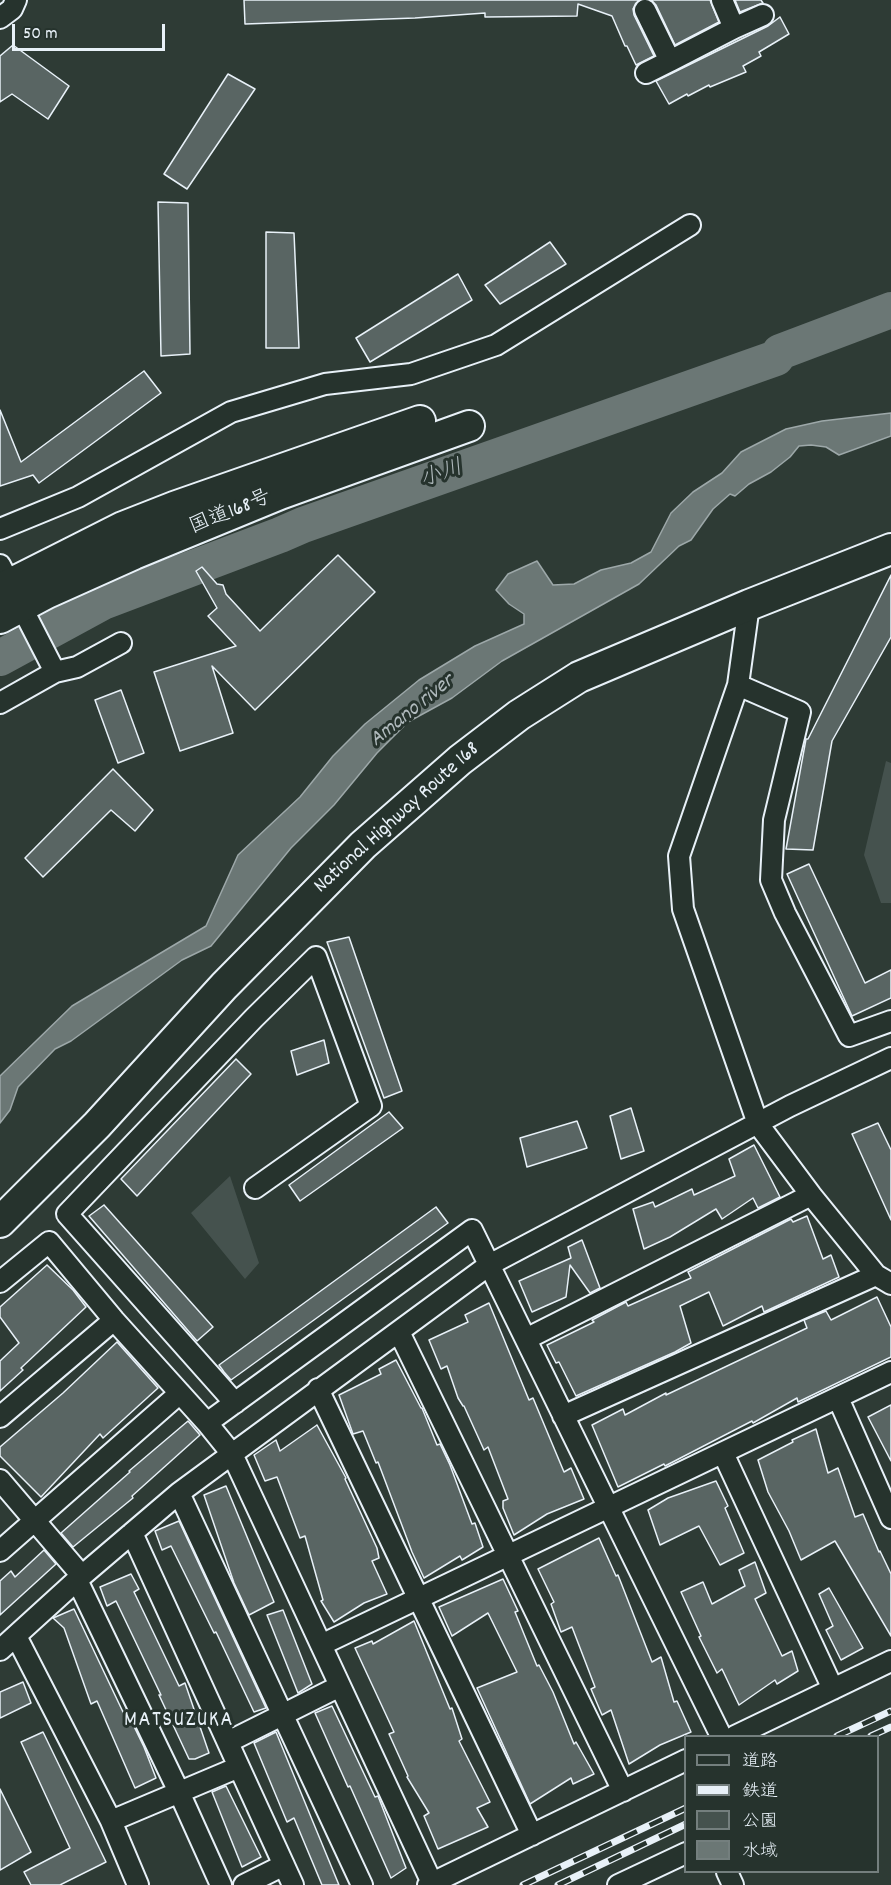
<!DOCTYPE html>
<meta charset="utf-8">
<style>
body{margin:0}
#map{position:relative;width:891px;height:1885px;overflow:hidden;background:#2e3b35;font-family:Dekko,"Klee One",sans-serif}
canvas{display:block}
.legend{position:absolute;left:684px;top:1735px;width:195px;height:138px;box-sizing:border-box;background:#26332d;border:2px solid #747f7e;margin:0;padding:8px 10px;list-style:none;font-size:18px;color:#e8f1f8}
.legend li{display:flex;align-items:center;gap:12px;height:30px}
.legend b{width:30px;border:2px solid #747f7e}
.scale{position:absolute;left:12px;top:24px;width:153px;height:27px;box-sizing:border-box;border:3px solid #e8f1f8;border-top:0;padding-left:8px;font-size:18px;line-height:21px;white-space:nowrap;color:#e8f1f8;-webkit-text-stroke:4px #26332d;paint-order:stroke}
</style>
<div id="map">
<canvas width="891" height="1885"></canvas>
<ul class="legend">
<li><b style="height:8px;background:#26332d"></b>道路</li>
<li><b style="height:8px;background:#e8f1f8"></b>鉄道</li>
<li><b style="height:16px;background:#45524e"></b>公園</li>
<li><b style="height:16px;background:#6b7775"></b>水域</li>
</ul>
<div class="scale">50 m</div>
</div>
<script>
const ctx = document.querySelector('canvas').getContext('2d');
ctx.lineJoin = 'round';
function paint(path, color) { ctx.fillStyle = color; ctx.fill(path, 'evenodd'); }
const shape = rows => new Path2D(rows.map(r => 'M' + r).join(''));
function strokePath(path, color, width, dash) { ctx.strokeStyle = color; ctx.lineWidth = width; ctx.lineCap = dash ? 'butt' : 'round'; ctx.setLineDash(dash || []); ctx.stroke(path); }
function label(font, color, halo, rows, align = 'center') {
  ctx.font = font + ' Dekko,"Klee One",sans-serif'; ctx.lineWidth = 6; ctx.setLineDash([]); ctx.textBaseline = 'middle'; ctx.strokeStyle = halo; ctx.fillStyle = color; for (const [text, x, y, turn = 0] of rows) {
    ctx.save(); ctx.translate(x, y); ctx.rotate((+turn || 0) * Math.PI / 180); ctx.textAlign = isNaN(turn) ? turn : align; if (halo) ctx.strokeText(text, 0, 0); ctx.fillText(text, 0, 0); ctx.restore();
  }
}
const green = shape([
 [886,761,891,763,891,903,881,903,864,855],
 [230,1176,259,1263,245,1279,191,1213]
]);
const water = shape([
 [891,413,891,436,839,455,826,447,811,445,799,446,790,457,771,472,749,484,735,496,730,494,713,509,691,540,679,546,639,584,502,661,452,698,408,722,377,753,334,805,291,848,211,946,182,960,71,1041,55,1049,18,1087,10,1110,0,1123,0,1076,72,1006,206,926,238,855,300,797,333,756,365,724,419,680,475,646,524,624,524,614,509,604,496,590,508,574,537,561,553,585,574,584,601,570,631,563,651,552,671,513,693,492,722,473,741,452,786,429,822,421,891,413]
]);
const river = shape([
 [0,658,103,602,280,535,303,525,776,358,780,352,891,310]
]);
const building = shape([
 [244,0,639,0,633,9,634,15,654,56,636,65,627,46,625,46,612,16,578,4,577,16,485,17,485,13,415,18,245,24,244,0],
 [651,0,710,0,719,22,675,45,656,5,651,0],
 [735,0,761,0,763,3,740,12,735,0],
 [780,17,789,34,759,52,761,56,743,66,746,72,710,87,709,85,688,96,687,94,669,104,656,81,768,26,780,17],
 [13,45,69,86,48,119,12,94,0,102,0,56,13,45],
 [228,74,255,89,187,189,164,174,228,74],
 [158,202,188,203,190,354,161,356,158,202],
 [266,232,294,233,299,348,266,348,266,232],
 [550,242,566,264,500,304,485,285,550,242],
 [458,274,472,300,370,362,356,338,458,274],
 [144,371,161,393,39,483,33,475,0,486,0,410,21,462,144,371],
 [338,555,375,592,255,710,212,666,233,733,180,751,154,672,236,646,208,616,217,608,196,571,202,567,217,584,223,585,226,594,260,631,338,555],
 [891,575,891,637,832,741,813,850,786,849,806,739,808,739,891,575],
 [121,690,144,753,118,763,95,700,121,690],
 [113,769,153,810,135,831,111,810,43,877,25,858,113,769],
 [809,864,865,983,891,970,891,998,852,1016,787,874,809,864],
 [349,937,402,1091,384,1098,327,942,349,937],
 [324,1040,329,1063,297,1075,291,1051,324,1040],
 [236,1059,251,1074,137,1196,121,1179,236,1059],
 [631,1108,644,1151,621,1159,610,1116,631,1108],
 [389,1112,403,1128,300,1201,289,1185,389,1112],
 [577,1121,587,1148,527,1167,520,1138,577,1121],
 [878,1123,891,1150,891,1220,852,1134,878,1123],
 [754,1145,780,1197,758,1208,753,1198,722,1219,716,1209,670,1237,644,1249,633,1209,653,1202,655,1207,692,1189,694,1195,735,1176,729,1159,754,1145],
 [104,1205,213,1327,197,1341,89,1216,104,1205],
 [436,1207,448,1223,231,1380,224,1372,219,1365,436,1207],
 [807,1216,823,1259,831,1255,839,1277,764,1312,762,1306,723,1326,709,1292,680,1306,691,1343,675,1352,576,1396,559,1362,556,1363,547,1345,594,1322,592,1320,626,1302,628,1306,691,1278,688,1272,791,1219,793,1222,807,1216],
 [582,1240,600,1288,590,1293,570,1265,566,1297,532,1312,519,1281,571,1258,568,1247,582,1240],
 [47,1265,73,1290,86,1307,21,1368,23,1370,0,1391,0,1361,19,1343,0,1317,0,1307,47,1265],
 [877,1297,891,1327,891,1357,798,1402,797,1398,753,1423,752,1421,665,1466,664,1464,618,1487,592,1425,623,1409,625,1415,666,1393,666,1395,807,1328,804,1320,826,1311,831,1320,877,1297],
 [489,1303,529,1400,533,1398,564,1472,571,1468,584,1499,547,1514,514,1535,503,1508,503,1501,508,1499,488,1447,484,1450,464,1406,463,1406,458,1398,447,1366,441,1369,429,1340,468,1322,465,1315,489,1303],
 [117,1342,158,1388,103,1438,100,1434,41,1497,0,1456,0,1447,63,1393,117,1342],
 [396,1360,421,1408,422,1408,437,1445,440,1444,450,1465,472,1524,475,1523,483,1547,462,1560,460,1556,424,1578,412,1552,378,1462,376,1463,363,1431,353,1434,339,1395,381,1374,379,1369,396,1360],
 [891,1405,891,1461,868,1417,891,1405],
 [188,1421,200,1435,132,1496,133,1498,73,1547,61,1533,130,1472,129,1471,188,1421],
 [317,1425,346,1478,345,1479,377,1548,379,1558,372,1561,387,1594,364,1603,334,1622,321,1601,323,1600,305,1536,300,1538,277,1477,265,1481,254,1455,276,1440,280,1451,317,1425],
 [816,1429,828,1473,838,1468,855,1517,863,1514,879,1552,880,1551,891,1574,891,1636,835,1541,801,1560,789,1531,768,1492,758,1460,793,1442,792,1440,816,1429],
 [716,1481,728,1506,725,1508,744,1553,720,1565,699,1526,660,1545,648,1510,668,1498,716,1481],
 [226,1486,274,1602,249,1615,234,1583,204,1495,226,1486],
 [179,1521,266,1708,254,1712,216,1632,214,1633,171,1546,162,1550,155,1531,179,1521],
 [599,1538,616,1576,618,1575,652,1662,661,1657,674,1702,677,1701,691,1732,660,1745,629,1764,611,1710,602,1715,591,1689,595,1687,572,1627,561,1632,551,1604,554,1602,538,1569,599,1538],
 [44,1550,56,1564,0,1615,0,1581,11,1571,15,1577,44,1550],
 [755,1562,766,1593,755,1599,782,1656,792,1651,798,1671,777,1684,775,1680,739,1705,722,1669,717,1673,699,1637,701,1636,681,1592,703,1582,712,1604,745,1586,739,1570,755,1562],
 [131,1574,139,1589,134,1592,179,1686,185,1683,209,1753,195,1759,189,1759,159,1695,161,1695,116,1601,107,1606,100,1587,131,1574],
 [503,1579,518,1611,515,1612,537,1666,539,1665,553,1692,574,1744,576,1742,594,1774,573,1784,571,1778,530,1804,477,1688,517,1672,488,1613,452,1636,439,1607,503,1579],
 [829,1588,863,1648,841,1660,826,1630,833,1626,819,1594,829,1588],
 [74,1609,123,1712,126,1710,144,1747,156,1778,135,1788,97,1701,91,1704,64,1628,53,1618,74,1609],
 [283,1610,312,1684,298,1693,267,1615,283,1610],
 [414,1621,450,1709,452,1708,462,1739,459,1741,490,1802,477,1808,488,1827,438,1849,424,1816,429,1813,407,1777,408,1776,389,1734,394,1732,355,1648,372,1641,373,1644,414,1621],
 [23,1682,31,1703,0,1718,0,1692,23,1682],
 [332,1706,375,1797,378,1796,406,1868,391,1878,350,1786,348,1787,315,1713,332,1706],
 [43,1732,106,1862,60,1885,31,1885,24,1872,70,1848,21,1742,43,1732],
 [276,1732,313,1822,339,1885,322,1885,294,1818,287,1822,254,1743,276,1732],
 [226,1786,261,1857,242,1867,212,1792,226,1786],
 [0,1789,31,1852,0,1870,0,1789]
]);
const minor = shape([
 [645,10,670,61,734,28,722,0],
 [0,18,12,9,16,0],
 [734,28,763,15],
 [646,73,670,61],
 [0,529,78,497,231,412,325,384,411,374,496,345,690,225],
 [0,565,55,672],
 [749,605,738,685,679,856,683,909,758,1124,811,1195,876,1275,891,1284],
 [738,685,800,712,774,820,771,880,785,913,849,1036,891,1021],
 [0,703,55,672,77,667,121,643],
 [0,1282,49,1242,114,1320,207,1423,232,1454,432,1883],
 [399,1332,623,1791],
 [526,1339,811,1195],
 [318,1389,532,1835],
 [838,1398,891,1518],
 [235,1403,67,1214,254,1018,316,957,371,1106,255,1188],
 [563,1416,876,1275],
 [0,1417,114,1320],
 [207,1423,472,1230,721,1736],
 [723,1453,833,1689],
 [0,1480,82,1576],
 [179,1493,362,1885],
 [132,1533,293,1885],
 [0,1551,180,1393],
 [77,1580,179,1792,221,1885],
 [16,1636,111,1821,138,1885],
 [321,1645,891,1372],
 [0,1650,77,1580,179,1493,489,1265,790,1106,891,1058],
 [735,1736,891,1661],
 [228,1742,340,1686],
 [111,1821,239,1767],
 [727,1872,733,1885],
 [244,1885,284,1865],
 [428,1885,686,1760],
 [618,1885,686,1853]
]);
const highway = shape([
 [0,589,123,527,174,507,420,421],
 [0,618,47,593,134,554,280,494,469,426],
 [0,1222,97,1125,224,986,363,845,460,760,519,715,579,677,749,605,891,549]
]);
const rail = shape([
 [837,1736,891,1711],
 [871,1736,891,1727],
 [523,1885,686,1808],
 [558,1885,686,1824]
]);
const streetNames = [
 ["国道168号",231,514,-22],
 ["National Highway Route 168",398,819,-42]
];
const waterNames = [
 ["小川",442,476,-19],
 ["Amano river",413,712,-39]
];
const neighbourhoodNames = [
 ["MATSUZUKA",179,1722]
];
paint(green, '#45524e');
paint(water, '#6b7775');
strokePath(water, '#9da8a9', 1.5);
strokePath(river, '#6b7775', 36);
paint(building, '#596563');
strokePath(building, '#e8f1f8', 1.5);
strokePath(minor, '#e8f1f8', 24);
strokePath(highway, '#e8f1f8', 34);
strokePath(minor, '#26332d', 20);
strokePath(highway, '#26332d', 30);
strokePath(rail, '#e8f1f8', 7);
strokePath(rail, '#26332d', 4.5, [14]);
label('21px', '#e8f1f8', '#26332d', streetNames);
label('italic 22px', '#b0babd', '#26332d', waterNames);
ctx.letterSpacing = '1.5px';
label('22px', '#e8f1f8', '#26332d', neighbourhoodNames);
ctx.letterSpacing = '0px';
</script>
